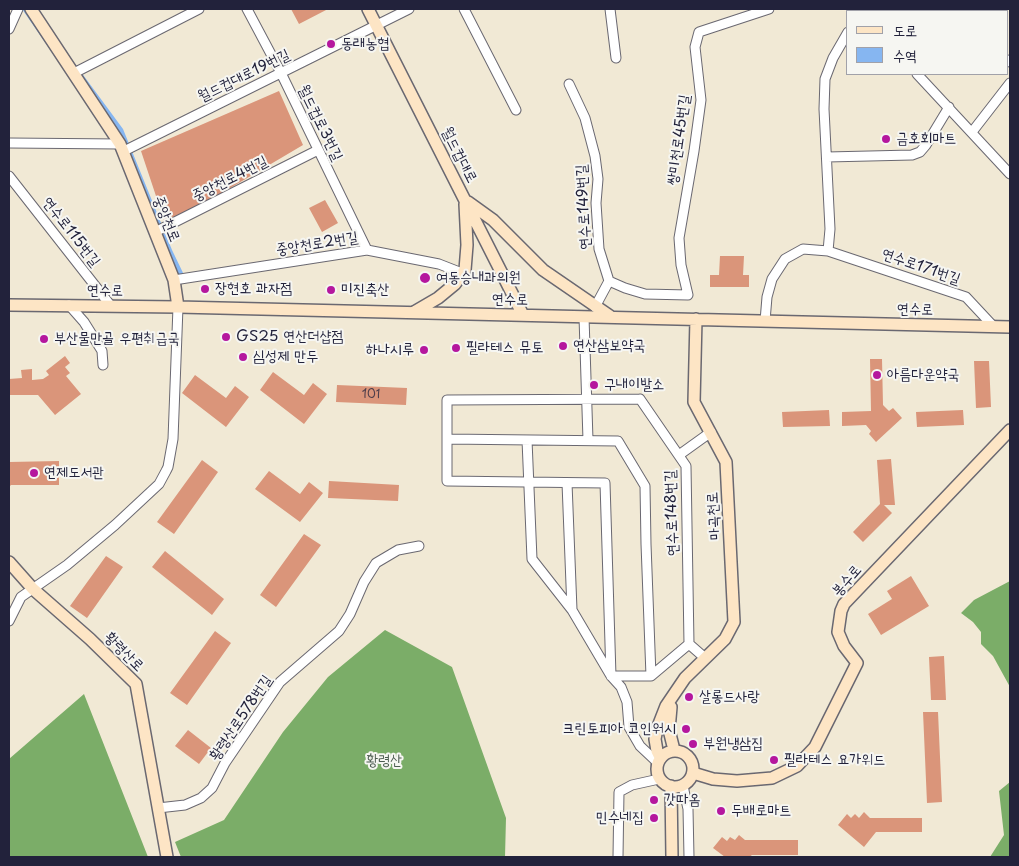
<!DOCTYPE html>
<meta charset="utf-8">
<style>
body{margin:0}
#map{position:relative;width:1019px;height:866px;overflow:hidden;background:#f1e9d5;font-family:"Playpen Sans","Poor Story",sans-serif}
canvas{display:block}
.frame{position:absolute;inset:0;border:10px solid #22223b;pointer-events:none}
.legend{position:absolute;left:846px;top:10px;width:162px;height:65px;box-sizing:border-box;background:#f6f6f2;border:1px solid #a1a1a9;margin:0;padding:6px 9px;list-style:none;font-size:15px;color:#22223b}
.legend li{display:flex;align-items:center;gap:10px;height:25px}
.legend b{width:25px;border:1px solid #a1a1a9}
</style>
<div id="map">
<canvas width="1019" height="866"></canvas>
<div class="frame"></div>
<ul class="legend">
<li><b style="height:6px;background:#fde5c5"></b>도로</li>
<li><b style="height:14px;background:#86b6f1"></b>수역</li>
</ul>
</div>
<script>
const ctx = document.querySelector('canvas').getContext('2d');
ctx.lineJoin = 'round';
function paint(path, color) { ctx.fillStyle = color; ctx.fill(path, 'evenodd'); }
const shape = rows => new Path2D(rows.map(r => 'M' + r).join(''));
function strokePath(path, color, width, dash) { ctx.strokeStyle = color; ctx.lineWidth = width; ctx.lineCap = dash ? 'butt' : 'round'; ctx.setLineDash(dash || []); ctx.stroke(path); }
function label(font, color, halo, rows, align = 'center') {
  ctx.font = font + ' "Playpen Sans","Poor Story",sans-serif'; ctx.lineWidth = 4; ctx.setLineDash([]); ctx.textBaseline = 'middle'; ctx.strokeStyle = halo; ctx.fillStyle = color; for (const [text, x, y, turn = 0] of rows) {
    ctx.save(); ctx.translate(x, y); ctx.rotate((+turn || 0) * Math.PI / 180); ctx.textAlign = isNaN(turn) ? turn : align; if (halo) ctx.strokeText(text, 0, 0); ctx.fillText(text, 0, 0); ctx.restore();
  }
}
const forest = shape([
 [1010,581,1010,687,993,656,981,644,981,632,973,622,961,613,974,600],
 [385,630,452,667,506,818,505,857,181,857,175,842,224,820,283,732,328,677],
 [84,694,148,857,9,857,9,759],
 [1010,782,1010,857,990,857,1004,835,999,791]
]);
const water = shape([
 [22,9,37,9,64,49,123,129,172,250,185,277,172,283,150,225,111,138]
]);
const building = shape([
 [291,9,328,9,299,24],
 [279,91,303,145,166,226,141,151],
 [325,200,338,223,322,232,309,208],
 [720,256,744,256,743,275,749,275,749,287,710,287,710,275,719,275],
 [65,356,70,363,65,367,70,373,66,376,81,394,55,415,38,395,9,395,9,379,22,378,21,370,32,369,32,380,43,379,49,375,46,371],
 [870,359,882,359,883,405,889,411,893,408,902,418,876,442,869,434,871,431,866,425,842,426,842,412,871,411],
 [974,361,989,361,991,407,976,408],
 [273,372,304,395,313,383,327,394,304,424,260,390],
 [195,375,226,398,235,386,249,397,226,427,182,393],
 [337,385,407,388,406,405,336,402],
 [829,410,830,426,783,427,782,412],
 [963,410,964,425,917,427,916,412],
 [891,459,895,505,884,505,892,513,863,542,853,532,880,504,877,460],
 [202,460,218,472,174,534,157,522],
 [59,461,59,485,11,485,9,487,9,462],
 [269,471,300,494,309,482,323,493,300,522,255,489],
 [329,481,399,485,398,501,328,498],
 [304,534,321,545,276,607,260,595],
 [165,551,224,599,212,615,152,567],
 [106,556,123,567,87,618,70,606],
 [911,576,929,606,881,635,868,614,892,599,887,591],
 [215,631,231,643,187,705,170,693],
 [944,656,946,700,931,700,929,657],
 [923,712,938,712,942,802,927,803],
 [188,730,211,748,199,764,175,746],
 [864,812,870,818,922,818,922,832,876,832,864,847,838,825,847,814,851,818,855,814,859,818],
 [739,835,745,840,798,840,798,855,752,855,749,857,725,857,713,848,722,837,727,841,730,837,735,840]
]);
const street = shape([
 [247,9,281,73,367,250],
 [464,9,516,110],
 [610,9,616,58],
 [852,9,855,11],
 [942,9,945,11],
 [869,11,871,9],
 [9,29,18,9],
 [1008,60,1010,62],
 [74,73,199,9],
 [917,74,1010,174],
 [569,84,585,118,595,156,598,179,596,203,599,249,609,281,625,288,645,294,688,295,681,265,679,238,694,151,701,100,695,47,699,32,769,9],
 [972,132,1010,83],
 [9,143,120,144],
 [124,151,409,9],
 [827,157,912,155,920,152,926,145,949,107],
 [9,176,111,306],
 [155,232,318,150],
 [828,251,830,229,824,109,825,79,833,58,848,32],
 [174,280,367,250,439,264,462,273],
 [69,305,84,322,99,346,102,351,103,365],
 [595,307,609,281],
 [584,317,588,440],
 [765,321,767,297,772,279,785,259,803,249,828,251,966,297,994,327],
 [640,399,686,466,689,644,651,676,611,676,605,483,447,481,447,400,640,399],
 [447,439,618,441,645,486,646,544,651,676],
 [527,440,532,559,572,610,611,676,621,687,627,702,629,727,640,746,657,762],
 [679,455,711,432],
 [567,483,572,610],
 [9,621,21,597,67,565,115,525,159,484,166,471,168,467,173,439,178,307],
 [689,644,705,658],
 [683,786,688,809,689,857],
 [158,808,185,805,201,798,212,788,225,763,280,682,339,631,350,614,364,582,376,563,398,550,419,546],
 [618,857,619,792,632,785,659,779]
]);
const secondary = shape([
 [31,9,120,144,174,280,178,307],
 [368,9,523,315],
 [468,202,493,220,543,270,610,316],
 [9,305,178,307,1010,327],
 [414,312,438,298,455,284,465,270,467,245,465,204],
 [9,562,33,589,90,639,136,684,167,857],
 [671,707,669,730,674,750],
 '657 769a18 18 0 1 1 36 0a18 18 0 1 1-36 0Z',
 [660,757,657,751,655,739,657,729,666,706,685,678,725,639,734,622,726,462,694,402,696,319],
 [693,773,713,779,737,781,772,778,797,766,815,747,857,663,844,646,838,632,841,611,844,604,1010,430],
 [671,786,672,857]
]);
const markers = [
 [331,44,5,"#b5179e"],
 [886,139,5,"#b5179e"],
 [425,278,6,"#b5179e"],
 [205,289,5,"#b5179e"],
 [331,290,5,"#b5179e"],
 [226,337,5,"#b5179e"],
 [44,339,5,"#b5179e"],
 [563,346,5,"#b5179e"],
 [456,348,5,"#b5179e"],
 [424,350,5,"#b5179e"],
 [243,357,5,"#b5179e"],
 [877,375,5,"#b5179e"],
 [594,385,5,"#b5179e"],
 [34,473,5,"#b5179e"],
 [689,697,5,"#b5179e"],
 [686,729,5,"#b5179e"],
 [693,744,5,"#b5179e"],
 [774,760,5,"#b5179e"],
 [654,800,5,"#b5179e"],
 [721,811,5,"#b5179e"],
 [654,818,5,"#b5179e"]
];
const numberNames = [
 ["101",371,395]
];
const poiNames = [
 ["동래농협",341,44],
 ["금호회마트",896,139],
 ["여동승내과의원",436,278],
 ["장현호 과자점",215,289],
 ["미진축산",341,290],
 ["GS25 연산더샵점",236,337],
 ["부산물만골 우편취급국",54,339],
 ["연산삼보약국",573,346],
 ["필라테스 뮤토",466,348],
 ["하나시루",414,350,"right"],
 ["심성제 만두",253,357],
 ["아름다운약국",887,375],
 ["구내이발소",604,385],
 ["연제도서관",44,473],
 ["살롱드사랑",699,697],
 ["크린토피아 코인워시",676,729,"right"],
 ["부원냉삼집",703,744],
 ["필라테스 요가위드",784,760],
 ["갓따옴",664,800],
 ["두배로마트",731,811],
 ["민수네집",644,818,"right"]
];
const streetNames = [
 ["월드컵대로19번길",244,76,-26],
 ["월드컵로3번길",320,123,64],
 ["쌍미천로45번길",679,140,-82],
 ["월드컵대로",459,155,63],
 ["중앙천로4번길",230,179,-27],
 ["연수로149번길",584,207,-93],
 ["중앙천로",166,219,68],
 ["연수로115번길",71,232,52],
 ["중앙천로2번길",317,244,-9],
 ["연수로171번길",921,267,19],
 ["연수로",105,291,1],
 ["연수로",510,300,1],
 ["연수로",915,310,1],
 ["연수로148번길",672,513,-92],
 ["마곡천로",714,516,-93],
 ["봉수로",847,581,-49],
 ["황령산로",124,652,45],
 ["황령산로578번길",241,718,-56]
];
const parkNames = [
 ["황령산",384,761]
];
paint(forest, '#7bad68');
paint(water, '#86b6f1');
paint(building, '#da957a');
strokePath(street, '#6a6871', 11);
strokePath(secondary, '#6a6871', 14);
strokePath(street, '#fff', 9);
strokePath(secondary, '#fde5c5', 11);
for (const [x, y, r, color] of markers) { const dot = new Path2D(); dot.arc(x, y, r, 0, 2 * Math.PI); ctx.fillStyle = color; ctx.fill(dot); strokePath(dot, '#f6f6f2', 2); }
label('12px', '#503f4b', null, numberNames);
label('15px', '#22223b', '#f6f6f2', poiNames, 'left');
label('15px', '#22223b', '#f6f6f2', streetNames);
label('15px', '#4c5c50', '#f6f6f2', parkNames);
</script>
